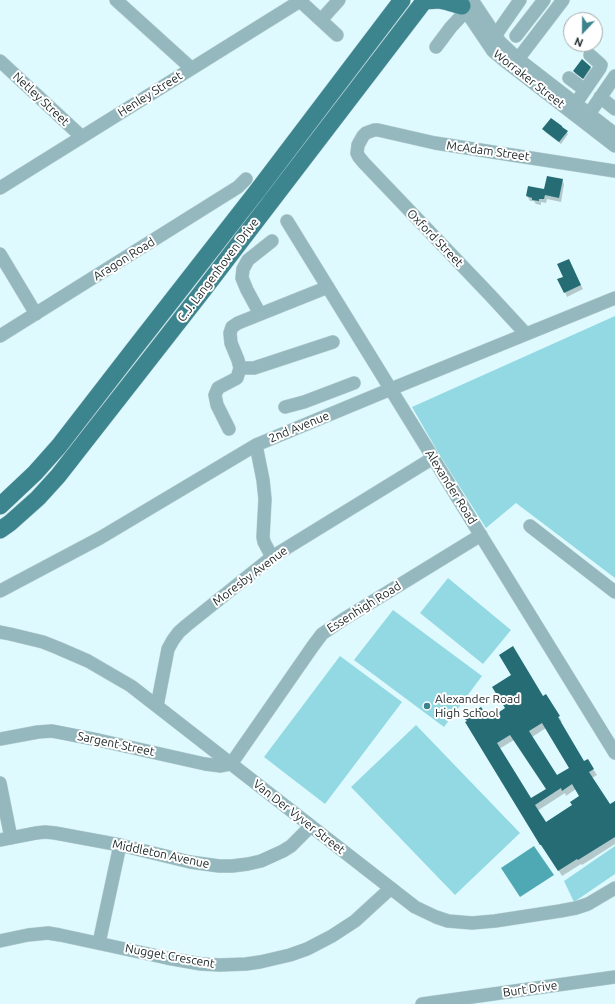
<!DOCTYPE html>
<style>
body{margin:0}
#map{position:relative;width:615px;height:1004px;overflow:hidden;background:#dffafe;font-family:Ubuntu,sans-serif}
canvas{display:block}
.north{position:absolute;left:563px;top:12px;width:40px;height:40px;box-sizing:border-box;background:#fff;border:1px solid #a6aaaa;border-radius:50%;rotate:202deg;font-size:11px;font-weight:700;line-height:16px;text-align:center;color:#202a2b}
.north::after{content:'';display:block;margin:auto;width:14px;height:18px;background:#3c838d;clip-path:polygon(50% 0,100% 100%,50% 72%,0 100%)}
</style>
<div id="map">
<canvas width="615" height="1004"></canvas>
<div class="north">N</div>
</div>
<script>
const ctx = document.querySelector('canvas').getContext('2d');
ctx.lineJoin = 'round';
function paint(path, color) { ctx.fillStyle = color; ctx.fill(path, 'evenodd'); }
const shape = rows => new Path2D(rows.map(r => 'M' + r).join(''));
function strokePath(path, color, width, dash) { ctx.strokeStyle = color; ctx.lineWidth = width; ctx.lineCap = dash ? 'butt' : 'round'; ctx.setLineDash(dash || []); ctx.stroke(path); }
function label(font, color, halo, rows, align = 'center') {
  ctx.font = font + ' Ubuntu,sans-serif'; ctx.lineWidth = 4; ctx.setLineDash([]); ctx.textBaseline = 'middle'; ctx.strokeStyle = halo; ctx.fillStyle = color; for (const [text, x, y, turn = 0] of rows) {
    ctx.save(); ctx.translate(x, y); ctx.rotate((+turn || 0) * Math.PI / 180); ctx.textAlign = isNaN(turn) ? turn : align; if (halo) ctx.strokeText(text, 0, 0); ctx.fillText(text, 0, 0); ctx.restore();
  }
}
const green = shape([
 [615,316,615,578,516,503,486,528,439,454,412,407],
 [448,578,511,630,483,664,420,613],
 [393,610,482,676,444,727,354,660],
 [340,656,402,702,325,804,264,757],
 [416,725,520,833,455,895,351,787],
 [615,846,615,874,574,902,564,881]
]);
const water = shape([
 [534,846,554,875,520,897,501,868]
]);
const shadow = shape([
 [590,67,592,70,585,80,575,74,574,71],
 [562,126,568,134,561,144,545,132,544,129],
 [562,180,564,184,561,202,547,199,546,203,541,202,541,205,536,204,534,201,530,201,527,196,545,190],
 [570,264,583,289,567,297,565,292,564,277],
 [546,695,562,722,560,723,583,763,587,760,597,775,592,778,610,806,615,802,615,844,582,865,581,864,562,876,468,722,488,720],
 [546,728,570,768,557,777,532,737],
 [514,740,547,789,531,800,499,749],
 [576,789,580,796,573,806,545,824,537,811,565,793,566,796]
]);
const building = shape([
 [582,59,591,67,583,79,573,71],
 [551,118,562,126,562,127,568,131,559,142,542,129],
 [547,176,563,179,559,198,545,195,544,199,539,199,539,201,532,200,532,198,526,196,528,186,544,189],
 [569,259,581,285,564,293,557,279,563,277,557,264],
 [513,646,543,696,546,694,560,716,558,717,584,761,588,759,594,769,589,772,610,804,615,801,615,837,578,860,577,859,558,871,541,845,540,845,465,722,467,721,464,718,481,707,489,719,505,708,492,687,511,675,499,655],
 [542,723,569,768,557,775,529,731],
 [510,735,546,789,531,798,497,743],
 [572,784,579,796,570,802,572,805,546,822,535,805,561,788,562,791]
]);
const minor = shape([
 [116,0,191,68],
 [299,0,337,35],
 [457,0,466,11,493,51,505,61,615,146],
 [472,0,500,42,518,59,615,134],
 [321,20,339,0],
 [495,36,520,0],
 [516,36,544,0],
 [436,47,451,27,466,11],
 [518,59,563,0],
 [0,61,82,137],
 [569,78,585,90],
 [600,97,615,109],
 [576,103,600,68,601,65,599,63,590,55],
 [589,114,615,76],
 [0,188,300,1],
 [287,221,615,753],
 [0,254,36,314],
 [260,314,247,290,242,278,243,269,248,260,272,241],
 [526,334,490,295,364,163,359,157,357,153,358,145,363,136,366,133,374,130,378,130,435,143,615,171],
 [0,336,238,187,246,179],
 [240,368,254,368,333,342],
 [285,407,304,402,354,383],
 [229,429,217,405,215,395,218,388,237,378,240,368,238,360,231,343,230,333,232,327,238,323,328,287],
 [256,445,263,480,265,499,263,537,264,542,272,557],
 [530,526,615,592],
 [0,591,100,538,256,445,391,389,615,298],
 [0,632,10,634,43,642,58,648,88,661,131,686,415,907,436,917,448,921,472,923,495,921,560,911,576,908,588,904,615,888],
 [157,706,168,649,173,640,179,632,187,625,272,557,433,458],
 [0,739,38,732,52,731,98,740,205,764,221,766,231,764,313,646,322,634,344,619,481,535],
 [0,783,11,838],
 [0,840,36,833,45,832,55,833,120,845,190,862,219,866,232,866,248,864,261,861,283,851,291,846,311,826],
 [0,941,28,935,48,933,60,935,167,958,201,964,220,965,246,964,260,962,290,955,307,949,332,936,355,921,391,888],
 [99,943,120,845],
 [422,1004,615,977]
]);
const major = shape([
 [424,1,439,0,448,2,462,6],
 [0,506,35,473,59,446,134,349,258,190,402,0],
 [0,530,10,523,38,498,58,476,201,293,425,0]
]);
const markers = [
 [427,706,4,"#3c838d"]
];
const streetNames = [
 ["Worraker Street",529,79,38],
 ["Henley Street",150,94,-32],
 ["Netley Street",41,99,43],
 ["McAdam Street",488,151,8],
 ["Oxford Street",435,238,46],
 ["Aragon Road",124,259,-32],
 ["C.J. Langenhoven Drive",218,270,-53],
 ["2nd Avenue",299,427,-22],
 ["Alexander Road",451,487,58],
 ["Moresby Avenue",250,576,-37],
 ["Essenhigh Road",364,607,-32],
 ["Sargent Street",116,744,12],
 ["Van Der Vyver Street",299,817,38],
 ["Middleton Avenue",161,854,12],
 ["Nugget Crescent",170,956,10],
 ["Burt Drive",530,989,-8]
];
const poiNames = [
 ["Alexander Road",435,699],
 ["High School",435,713]
];
paint(green, '#93d9e3');
paint(water, '#4fa9b5');
paint(shadow, '#0003');
paint(building, '#266c75');
strokePath(minor, '#bdd5d8', 14);
strokePath(major, '#bdd5d8', 18);
strokePath(minor, '#95b8be', 13);
strokePath(major, '#3c858f', 17);
for (const [x, y, r, color] of markers) { const dot = new Path2D(); dot.arc(x, y, r, 0, 2 * Math.PI); ctx.fillStyle = color; ctx.fill(dot); strokePath(dot, '#fff', 1.5); }
label('12px', '#202a2b', '#fff', streetNames);
label('12px', '#202a2b', '#fff', poiNames, 'left');
</script>
